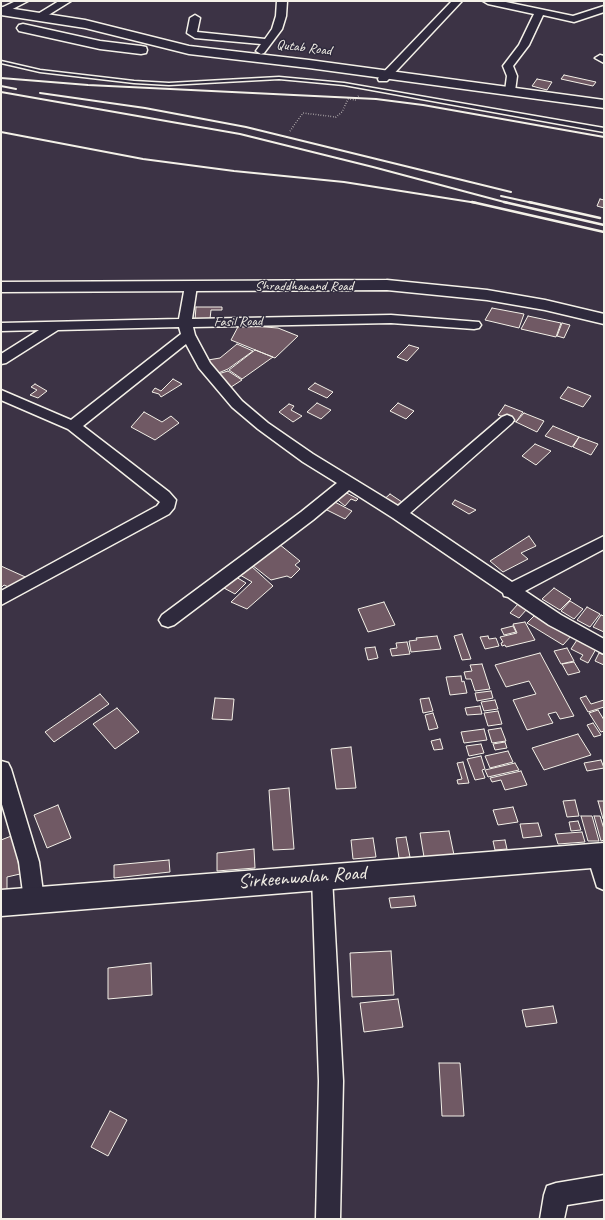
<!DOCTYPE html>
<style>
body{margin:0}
#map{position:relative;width:605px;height:1220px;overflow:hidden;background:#3c3345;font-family:Caveat,sans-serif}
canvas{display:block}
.frame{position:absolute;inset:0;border:2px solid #f4f1e8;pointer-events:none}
</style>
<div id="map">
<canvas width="605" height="1220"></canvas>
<div class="frame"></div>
</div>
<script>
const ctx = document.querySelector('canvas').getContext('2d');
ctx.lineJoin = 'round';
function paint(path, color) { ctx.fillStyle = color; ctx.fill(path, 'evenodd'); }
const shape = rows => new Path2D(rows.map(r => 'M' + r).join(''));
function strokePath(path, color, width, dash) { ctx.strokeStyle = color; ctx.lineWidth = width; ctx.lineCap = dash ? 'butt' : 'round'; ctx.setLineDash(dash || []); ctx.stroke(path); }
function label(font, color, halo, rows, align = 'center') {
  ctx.font = font + ' Caveat,sans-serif'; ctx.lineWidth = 3; ctx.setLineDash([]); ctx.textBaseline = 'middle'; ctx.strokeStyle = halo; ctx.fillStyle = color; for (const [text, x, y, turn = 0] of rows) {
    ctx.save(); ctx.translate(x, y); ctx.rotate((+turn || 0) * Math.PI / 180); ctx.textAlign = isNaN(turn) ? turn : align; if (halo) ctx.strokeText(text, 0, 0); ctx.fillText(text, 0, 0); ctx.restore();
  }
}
const building = shape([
 [564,75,596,82,593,86,561,79,564,75],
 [537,79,552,82,547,90,532,86,537,79],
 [600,199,604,200,604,208,597,206,600,199],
 [196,307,222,307,222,310,211,310,210,319,215,318,213,321,195,320,196,307],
 [492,308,524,314,519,328,485,320,492,308],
 [528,316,561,323,556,337,521,329,528,316],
 [562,323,570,325,564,338,557,336,562,323],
 [239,325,278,328,298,336,275,358,231,340,239,325],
 [237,344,253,351,228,369,216,374,208,360,220,358,237,344],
 [409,345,419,348,407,361,397,357,409,345],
 [255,350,273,357,242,379,229,370,255,350],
 [228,371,242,380,228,389,218,374,228,371],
 [173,379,182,384,161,397,159,394,152,392,155,388,161,391,173,379],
 [315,383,333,392,327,398,308,389,315,383],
 [35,384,47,391,38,398,30,395,37,390,31,387,35,384],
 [568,387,591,396,583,407,560,398,568,387],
 [317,403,331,410,321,419,307,412,317,403],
 [398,403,414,411,406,419,390,411,398,403],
 [289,404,294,406,291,410,302,416,293,422,279,412,289,404],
 [505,405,523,412,516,422,498,415,505,405],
 [144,412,162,422,171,416,179,423,155,440,131,427,144,412],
 [524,413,544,421,537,432,516,422,524,413],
 [553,426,579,437,572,447,545,436,553,426],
 [579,437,598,444,591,455,573,447,579,437],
 [535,444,551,451,536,465,522,456,535,444],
 [343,491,358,499,356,501,351,499,345,506,334,497,343,491],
 [390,494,408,506,399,514,381,502,390,494],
 [331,500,352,511,345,519,323,508,331,500],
 [455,500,476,510,469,514,452,504,455,500],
 [529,536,536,546,521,553,528,559,503,572,490,561,529,536],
 [279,544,300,561,295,565,300,569,291,578,287,576,271,580,252,565,279,544],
 [250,565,273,586,247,609,231,602,252,582,240,575,250,565],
 [1,566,32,580,15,590,4,585,1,588,1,566],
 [236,577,246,583,235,594,224,588,236,577],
 [554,588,571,599,560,610,542,599,554,588],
 [570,601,583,609,574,619,561,611,570,601],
 [384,602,395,625,368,632,358,609,384,602],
 [518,604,527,609,519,618,510,613,518,604],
 [587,607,600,614,590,627,577,620,587,607],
 [537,613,572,635,563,645,527,623,537,613],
 [601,615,604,616,604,632,593,627,601,615],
 [525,622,535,640,506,647,505,645,502,646,501,643,503,642,500,637,517,633,513,624,525,622],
 [513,626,516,632,504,635,501,629,513,626],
 [462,634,471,659,462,660,454,636,462,634],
 [437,636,441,649,411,652,409,641,417,640,416,638,437,636],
 [488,636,489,639,496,638,499,646,485,649,480,637,488,636],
 [577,640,596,649,588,663,580,659,583,655,571,649,577,640],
 [407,642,410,654,392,656,390,649,397,648,396,643,407,642],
 [375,647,378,658,368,660,365,648,375,647],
 [567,648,574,661,561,664,554,651,567,648],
 [540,653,574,716,560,719,556,712,548,714,553,723,527,730,513,700,536,694,529,681,506,687,495,665,540,653],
 [599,653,604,655,604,665,595,661,599,653],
 [574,662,580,672,568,675,562,664,574,662],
 [482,664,490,689,475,691,471,679,466,679,464,672,472,671,470,665,482,664],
 [461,676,462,682,464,681,467,693,450,695,446,677,461,676],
 [491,691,493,698,477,701,475,693,491,691],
 [100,694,109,704,54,742,45,732,100,694],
 [586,696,591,704,604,700,604,707,588,712,580,698,586,696],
 [215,698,234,699,232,720,212,719,215,698],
 [429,698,433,711,423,713,420,699,429,698],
 [495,700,498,709,484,711,481,702,495,700],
 [480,706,482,714,467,715,465,708,480,706],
 [117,708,139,732,115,749,93,724,117,708],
 [598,710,604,720,604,731,601,732,589,713,598,710],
 [498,711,502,724,488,726,484,713,498,711],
 [433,713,438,728,429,730,425,715,433,713],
 [593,723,601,735,594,737,587,725,593,723],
 [501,728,506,741,492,743,488,730,501,728],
 [484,729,487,740,464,743,461,732,484,729],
 [578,734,591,755,544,770,532,748,578,734],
 [440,739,443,749,434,750,431,741,440,739],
 [505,742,507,748,495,750,493,744,505,742],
 [481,744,484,753,469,756,466,746,481,744],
 [351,747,356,788,336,789,331,749,351,747],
 [508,751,513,762,490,768,485,756,508,751],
 [481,756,485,769,482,770,485,778,475,780,467,759,481,756],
 [601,760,604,768,587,771,584,763,601,760],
 [463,762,469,783,458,784,457,780,462,779,457,763,463,762],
 [515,763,519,770,488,777,485,770,515,763],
 [521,771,527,785,505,790,501,780,492,782,490,778,521,771],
 [289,788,294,849,273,850,269,790,289,788],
 [575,800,579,816,567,817,563,801,575,800],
 [598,801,604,801,604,818,603,819,598,801],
 [58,805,71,838,47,848,34,815,58,805],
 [513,807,518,822,498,825,493,810,513,807],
 [581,816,592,816,599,841,588,841,581,816],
 [594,816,600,816,604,829,604,840,601,841,594,816],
 [578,821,581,830,571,831,569,822,578,821],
 [538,823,542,836,523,838,520,824,538,823],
 [449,831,454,855,424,857,420,833,449,831],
 [582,832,585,842,558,844,555,834,582,832],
 [14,835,20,874,7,877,7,892,1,892,1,840,14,835],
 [406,837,410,857,399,858,396,838,406,837],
 [373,838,376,857,353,859,351,840,373,838],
 [505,840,507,849,495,850,493,841,505,840],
 [254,849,255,868,217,871,217,853,254,849],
 [169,860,170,872,114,878,114,865,169,860],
 [414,896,416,906,391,908,389,898,414,896],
 [391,951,394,995,352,997,350,953,391,951],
 [151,963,152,995,108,999,108,968,151,963],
 [398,999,403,1027,364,1032,360,1003,398,999],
 [553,1006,557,1023,526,1027,522,1010,553,1006],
 [439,1063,460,1063,464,1116,442,1116,439,1063],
 [110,1111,127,1120,108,1156,91,1147,110,1111]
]);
const path = shape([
 [290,131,303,113,336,117,342,112,348,99,356,100,359,95]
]);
const lane = shape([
 [1,61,40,70,134,81,169,83,279,77,344,83,604,128,604,132,344,85,279,79,169,85,134,83,40,72,1,63,1,61]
]);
const street = shape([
 [16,1,28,1,1,15,1,8,16,1],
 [59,1,71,1,42,19,36,19,34,17,36,15,59,1],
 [277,1,287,1,286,16,282,29,264,53,261,54,256,51,261,44,195,38,187,33,190,18,195,15,200,18,197,32,265,39,272,29,276,16,277,1],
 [452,1,462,1,387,81,379,81,378,79,379,77,452,1],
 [483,1,501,1,573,16,604,6,604,12,574,22,543,15,529,45,513,66,517,76,515,91,510,94,505,91,507,76,503,66,519,45,534,14,488,4,483,1],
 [600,55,604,56,604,63,595,58,600,55],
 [191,282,196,283,197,286,192,319,391,315,479,322,481,325,479,328,474,329,391,323,193,327,195,335,210,363,242,401,268,423,313,454,398,506,502,417,507,415,512,417,514,420,512,423,410,513,512,582,604,536,604,549,525,591,561,615,604,639,604,654,549,625,508,597,504,596,503,593,393,518,349,490,313,520,174,625,168,627,162,625,159,620,162,615,301,512,337,483,303,462,258,429,232,407,199,368,186,344,83,426,169,492,176,500,174,508,169,514,1,605,1,591,157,506,160,502,68,429,1,400,1,390,71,420,181,334,179,327,58,330,6,363,1,364,1,354,39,330,1,331,1,323,179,319,185,286,186,283,191,282],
 [1,761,8,763,11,769,39,862,44,900,41,907,34,910,27,907,24,900,19,862,1,801,1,761],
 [597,846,604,848,604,890,597,887,587,855,590,848,597,846],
 [322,867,329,870,332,877,343,1081,340,1219,316,1219,319,1081,312,877,315,870,322,867],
 [604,1175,604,1199,567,1205,564,1219,540,1219,544,1195,547,1186,556,1183,604,1175]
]);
const secondary = shape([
 [1,7,85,20,189,46,309,60,604,100,604,108,309,68,189,54,85,28,1,15,1,7],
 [23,24,100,41,141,46,146,47,147,50,146,53,141,54,100,49,19,31,17,28,19,25,23,24],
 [387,280,487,290,545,300,604,314,604,324,545,310,487,300,387,290,1,292,1,282,387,280],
 [604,843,604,867,1,916,1,890,604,843]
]);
const railFar1 = shape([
 [1,78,88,85,376,99,423,105,604,137],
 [1,86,16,89],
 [1,92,240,134,373,167,508,203],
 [40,93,145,108,246,127,511,192],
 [1,132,143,159,234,171,344,182,477,203],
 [501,196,533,203]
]);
const rail = shape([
 [472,202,604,232],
 [504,202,604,225],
 [529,202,600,218]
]);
const farStreetnames = [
 ["Qutab Road",304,48,7],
 ["Shraddhanand Road",304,286],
 ["Fasil Road",238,322,-1]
];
const nearStreetnames = [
 ["Sirkeenwalan Road",302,878,-4]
];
paint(building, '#705964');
strokePath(building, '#f4f1e8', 1);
strokePath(lane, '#f4f1e8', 3);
strokePath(street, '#f4f1e8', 3);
strokePath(secondary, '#f4f1e8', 3);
strokePath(path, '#f4f1e8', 1.5, [0.5, 2]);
paint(lane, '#2f2a3d');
paint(street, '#2f2a3d');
paint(secondary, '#2f2a3d');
strokePath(railFar1, '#f4f1e8', 2);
strokePath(rail, '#f4f1e8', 2.5);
label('14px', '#f4f1e8', '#2f2a3d', farStreetnames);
label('20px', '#f4f1e8', '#2f2a3d', nearStreetnames);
</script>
